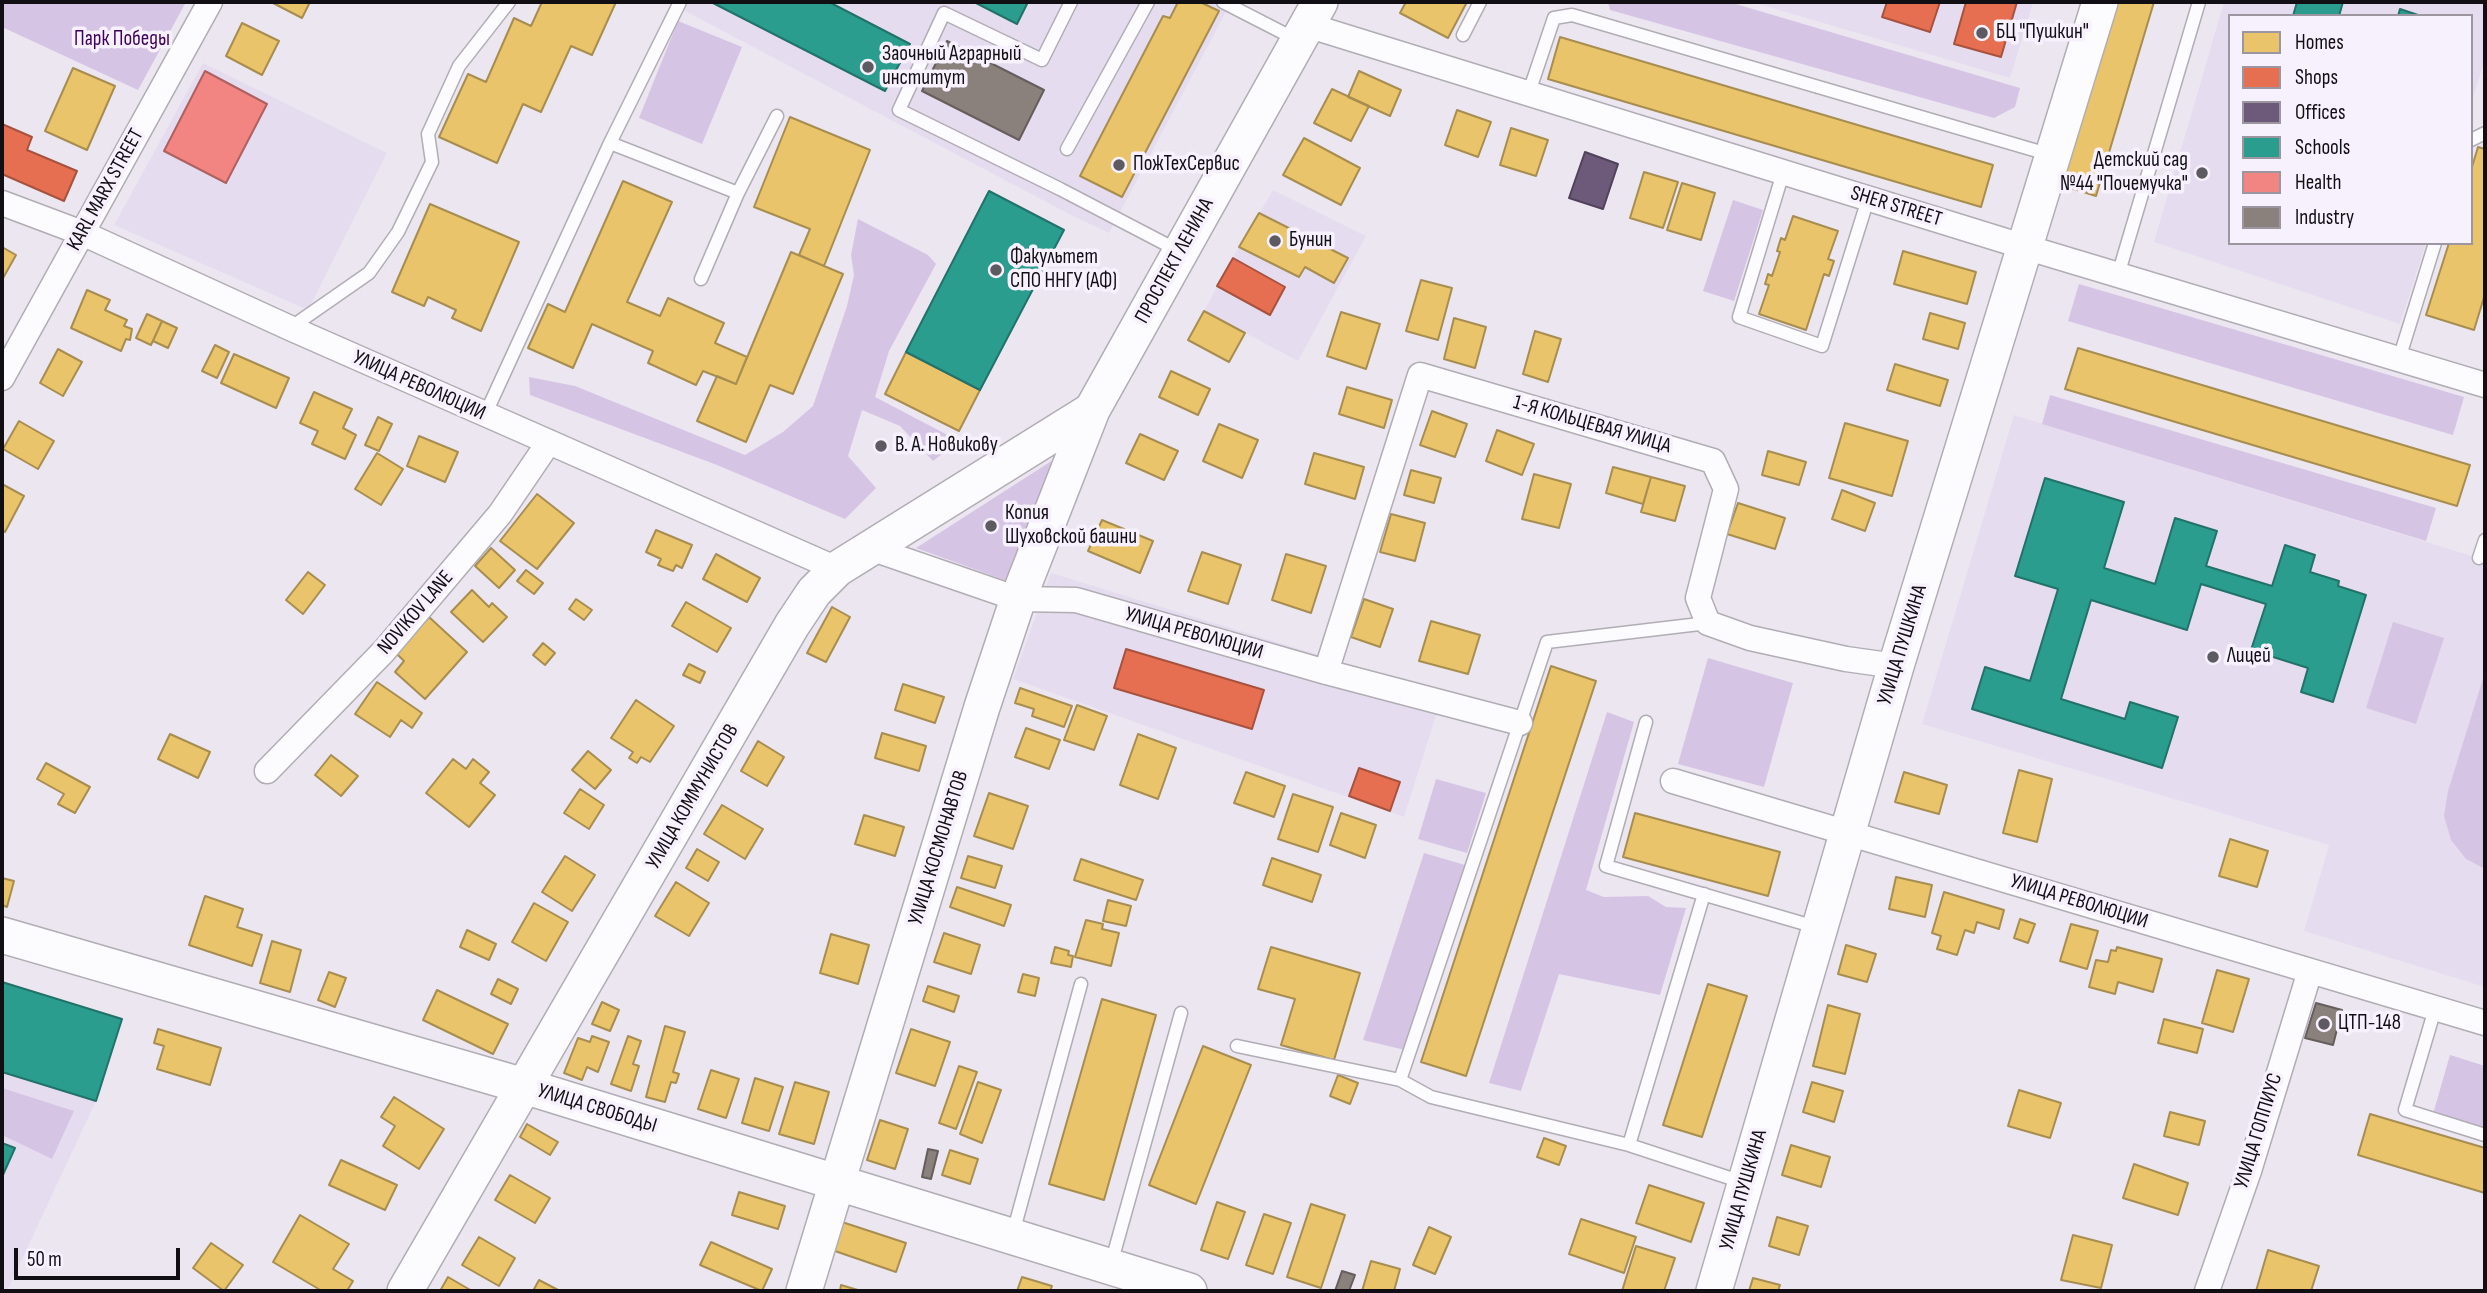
<!DOCTYPE html>
<meta charset="utf-8">
<style>
body{margin:0}
#map{position:relative;width:2487px;height:1293px;overflow:hidden;background:#ece6f1;font-family:"Sofia Sans Condensed",sans-serif}
canvas{display:block}
.frame{position:absolute;inset:0;border:4px solid #110e14;pointer-events:none}
.legend{position:absolute;left:2228px;top:14px;width:245px;height:231px;box-sizing:border-box;background:#f7f1fd;border:2px solid #9b96a0;margin:0;padding:9px 12px;list-style:none;font-size:21px;color:#110e14}
.legend li{display:flex;align-items:center;gap:14px;height:35px}
.legend b{width:35px;border:2px solid #9b96a0}
.scale{position:absolute;left:14px;top:1248px;width:166px;height:32px;box-sizing:border-box;border:4px solid #110e14;border-top:0;padding-left:9px;font-size:21px;line-height:24px;white-space:nowrap;color:#110e14;-webkit-text-stroke:5px #f7f1fd;paint-order:stroke}
</style>
<div id="map">
<canvas width="2487" height="1293"></canvas>
<div class="frame"></div>
<ul class="legend">
<li><b style="height:19px;background:#e9c46a"></b>Homes</li>
<li><b style="height:19px;background:#e76f51"></b>Shops</li>
<li><b style="height:19px;background:#6d597a"></b>Offices</li>
<li><b style="height:19px;background:#2a9d8f"></b>Schools</li>
<li><b style="height:19px;background:#f28482"></b>Health</li>
<li><b style="height:19px;background:#8a817c"></b>Industry</li>
</ul>
<div class="scale">50 m</div>
</div>
<script>
const ctx = document.querySelector('canvas').getContext('2d');
ctx.lineJoin = 'round';
function paint(path, color) { ctx.fillStyle = color; ctx.fill(path, 'evenodd'); }
const shape = rows => new Path2D(rows.map(r => 'M' + r).join(''));
function strokePath(path, color, width, dash) { ctx.strokeStyle = color; ctx.lineWidth = width; ctx.lineCap = dash ? 'butt' : 'round'; ctx.setLineDash(dash || []); ctx.stroke(path); }
function label(font, color, halo, rows, align = 'center') {
  ctx.font = font + ' "Sofia Sans Condensed",sans-serif'; ctx.lineWidth = 7; ctx.setLineDash([]); ctx.textBaseline = 'middle'; ctx.strokeStyle = halo; ctx.fillStyle = color; for (const [text, x, y, turn = 0] of rows) {
    ctx.save(); ctx.translate(x, y); ctx.rotate((+turn || 0) * Math.PI / 180); ctx.textAlign = isNaN(turn) ? turn : align; if (halo) ctx.strokeText(text, 0, 0); ctx.fillText(text, 0, 0); ctx.restore();
  }
}
const built = shape([
 [668,2,1231,2,1109,233,1071,215],
 [1752,2,2033,2,2010,78],
 [2224,2,2485,2,2485,60,2471,103,2471,16,2230,16,2230,243,2426,243,2400,324,2154,242],
 [203,63,387,153,308,310,114,225],
 [1273,190,1366,236,1298,361,1204,311,1235,254],
 [2014,415,2485,560,2485,987,2304,931,2329,845,1922,724],
 [1051,573,1443,693,1404,817,1013,679],
 [2,982,122,1019,96,1101,7,1291,2,1291]
]);
const green = shape([
 [2,2,186,2,138,90,2,27],
 [1608,2,1729,2,2020,88,2015,107,1994,118,1610,10],
 [678,21,742,47,702,144,639,118],
 [1733,200,1763,210,1734,301,1703,291],
 [858,219,928,255,936,264,889,351,875,397,959,441,933,461,900,426,862,410,848,456,876,488,845,519,717,465,530,395,529,377,575,386,745,455,783,432,813,406,847,306,854,275,851,255],
 [2079,284,2464,397,2453,435,2068,321],
 [2050,395,2436,508,2426,541,2042,424],
 [1053,460,1010,582,916,548],
 [2393,622,2444,638,2416,724,2366,708],
 [1708,658,1793,683,1764,787,1678,764],
 [2485,672,2485,869,2466,859,2451,840,2444,816,2448,791],
 [1607,712,1634,722,1586,890,1604,897,1648,896,1666,907,1686,908,1660,995,1559,974,1521,1091,1489,1083],
 [1436,779,1486,793,1467,853,1418,839],
 [1424,853,1465,865,1405,1050,1363,1040],
 [2450,1055,2485,1066,2485,1131,2433,1114],
 [2,1088,74,1111,52,1159,2,1135]
]);
const homes = shape([
 [271,2,310,2,302,18,271,2],
 [542,2,616,2,592,55,571,46,541,112,523,104,497,163,439,137,468,74,486,82,514,18,531,26,542,2],
 [1178,2,1200,2,1219,11,1122,197,1080,176,1163,16,1170,18,1178,2],
 [1406,2,1467,2,1448,38,1400,13,1406,2],
 [2113,2,2154,2,2096,196,2058,184,2113,2],
 [242,23,279,41,262,75,226,56,242,23],
 [1560,37,1993,165,1981,207,1548,79,1560,37],
 [73,68,115,86,87,150,45,131,73,68],
 [1359,71,1401,90,1390,116,1348,97,1359,71],
 [1332,89,1369,106,1351,141,1314,123,1332,89],
 [1457,110,1491,122,1478,157,1445,145,1457,110],
 [790,117,870,150,824,266,799,255,810,229,754,207,790,117],
 [1511,128,1548,140,1536,176,1500,165,1511,128],
 [1304,138,1360,168,1341,205,1283,175,1304,138],
 [2478,147,2485,149,2485,294,2474,330,2426,315,2449,243,2471,243,2471,170,2478,147],
 [1644,172,1678,182,1663,228,1630,218,1644,172],
 [623,181,672,202,627,302,660,316,668,298,724,323,715,343,747,357,736,384,703,371,696,385,648,363,653,351,592,324,573,368,528,348,548,304,565,312,623,181],
 [1682,183,1715,193,1701,240,1667,230,1682,183],
 [430,204,519,242,481,331,452,318,456,310,428,297,424,306,392,292,430,204],
 [1259,213,1348,258,1334,283,1305,267,1299,277,1239,247,1259,213],
 [1793,216,1838,231,1828,259,1834,261,1829,276,1824,274,1806,330,1759,314,1769,285,1765,284,1768,274,1772,276,1780,252,1777,251,1781,238,1785,240,1793,216],
 [2,247,16,255,2,280,2,247],
 [1903,251,1976,272,1967,304,1894,284,1903,251],
 [791,252,843,274,793,394,770,385,746,442,697,421,717,376,736,384,791,252],
 [1421,280,1452,288,1438,340,1406,331,1421,280],
 [87,290,110,300,105,310,127,320,124,326,132,329,130,340,126,339,121,351,71,328,87,290],
 [1204,311,1245,333,1229,362,1188,340,1204,311],
 [1341,312,1380,324,1366,369,1327,356,1341,312],
 [1930,313,1965,323,1958,349,1923,339,1930,313],
 [147,314,162,321,151,345,136,338,147,314],
 [1454,318,1486,327,1475,368,1444,359,1454,318],
 [162,321,177,328,168,348,153,341,162,321],
 [1535,331,1561,339,1548,382,1523,374,1535,331],
 [215,345,229,352,217,378,202,371,215,345],
 [2078,348,2470,465,2457,506,2065,389,2078,348],
 [58,349,82,362,63,396,40,383,58,349],
 [906,352,980,390,959,431,885,394,906,352],
 [234,354,289,378,276,408,221,383,234,354],
 [1895,364,1948,380,1940,406,1887,390,1895,364],
 [1171,371,1210,389,1198,415,1159,397,1171,371],
 [1347,387,1392,400,1384,428,1339,414,1347,387],
 [314,392,352,409,343,428,356,435,345,459,312,444,318,431,300,423,314,392],
 [1432,411,1467,424,1455,457,1420,445,1432,411],
 [378,417,392,424,379,451,365,445,378,417],
 [19,421,54,441,38,469,3,449,19,421],
 [1845,423,1908,441,1892,496,1829,478,1845,423],
 [1219,424,1258,440,1242,478,1203,461,1219,424],
 [1497,430,1534,444,1522,475,1486,461,1497,430],
 [1140,434,1178,451,1164,480,1126,463,1140,434],
 [419,436,458,452,445,482,407,466,419,436],
 [1768,451,1806,462,1799,485,1762,475,1768,451],
 [377,453,403,469,381,505,355,489,377,453],
 [1314,453,1364,467,1355,499,1305,484,1314,453],
 [1613,467,1651,477,1643,504,1606,493,1613,467],
 [1411,470,1441,478,1434,503,1404,495,1411,470],
 [1534,474,1571,484,1559,528,1522,519,1534,474],
 [1651,477,1685,486,1675,521,1641,512,1651,477],
 [2,484,24,496,5,532,2,530,2,484],
 [1842,490,1875,503,1865,531,1832,519,1842,490],
 [537,494,574,523,537,569,500,541,537,494],
 [1738,503,1785,518,1775,549,1727,534,1738,503],
 [1391,514,1425,523,1415,561,1380,552,1391,514],
 [1102,520,1153,541,1140,573,1088,551,1102,520],
 [656,530,692,545,682,568,676,565,673,571,658,565,661,559,646,552,656,530],
 [491,548,515,570,499,588,475,566,491,548],
 [1202,552,1241,565,1228,604,1188,591,1202,552],
 [716,554,760,578,747,602,703,579,716,554],
 [1286,554,1326,566,1311,613,1272,600,1286,554],
 [526,570,543,583,534,594,517,581,526,570],
 [308,572,325,585,303,614,286,600,308,572],
 [472,590,489,607,492,603,507,617,483,642,451,612,472,590],
 [576,599,592,610,584,620,569,609,576,599],
 [1364,599,1393,609,1380,647,1351,637,1364,599],
 [686,602,731,628,717,652,672,626,686,602],
 [832,607,850,617,826,662,807,653,832,607],
 [429,617,467,652,425,699,395,672,404,661,396,653,429,617],
 [1431,621,1480,635,1468,674,1419,661,1431,621],
 [543,643,555,653,545,665,533,655,543,643],
 [689,664,705,672,700,683,683,675,689,664],
 [1551,666,1596,681,1466,1076,1421,1062,1551,666],
 [377,682,422,713,412,728,401,720,390,737,355,714,377,682],
 [903,684,944,697,935,723,895,710,903,684],
 [1020,688,1072,706,1064,727,1032,716,1034,709,1015,703,1020,688],
 [636,700,674,726,650,762,641,757,637,763,629,758,633,752,611,738,636,700],
 [1077,705,1107,716,1094,750,1064,740,1077,705],
 [1026,728,1060,740,1049,769,1015,757,1026,728],
 [882,733,926,746,919,771,875,758,882,733],
 [170,734,210,752,198,778,158,759,170,734],
 [1138,734,1176,748,1158,799,1120,785,1138,734],
 [758,741,784,757,767,786,741,771,758,741],
 [588,751,611,770,595,789,572,770,588,751],
 [331,755,358,776,341,796,315,775,331,755],
 [453,759,466,769,473,759,489,772,480,783,495,795,469,827,426,793,453,759],
 [46,763,90,787,75,813,58,804,64,794,37,779,46,763],
 [2019,770,2052,779,2037,842,2003,833,2019,770],
 [1246,772,1285,786,1274,817,1234,803,1246,772],
 [1904,772,1947,785,1939,814,1895,802,1904,772],
 [580,789,604,805,589,829,564,813,580,789],
 [989,793,1028,806,1013,849,974,836,989,793],
 [1293,794,1333,807,1318,852,1278,839,1293,794],
 [722,805,763,829,745,859,704,834,722,805],
 [1341,813,1376,825,1365,858,1330,845,1341,813],
 [1635,813,1780,852,1768,896,1623,857,1635,813],
 [864,815,904,827,895,856,855,844,864,815],
 [2230,839,2268,851,2257,887,2219,876,2230,839],
 [697,849,719,862,708,881,686,868,697,849],
 [565,856,595,875,572,911,542,892,565,856],
 [968,856,1002,866,995,888,961,878,968,856],
 [1272,858,1321,875,1312,902,1263,885,1272,858],
 [1081,859,1143,880,1136,900,1074,880,1081,859],
 [1896,877,1932,885,1925,917,1889,909,1896,877],
 [2,878,14,881,7,907,2,905,2,878],
 [676,882,709,903,689,936,655,916,676,882],
 [957,887,1011,905,1004,926,950,907,957,887],
 [1944,892,2004,910,1999,929,1977,922,1974,933,1965,930,1957,955,1937,949,1941,936,1932,933,1944,892],
 [205,896,243,909,237,927,262,935,252,966,189,945,205,896],
 [1108,900,1131,906,1126,926,1103,921,1108,900],
 [534,903,568,922,546,961,512,942,534,903],
 [2020,919,2035,924,2028,943,2014,938,2020,919],
 [1086,920,1103,924,1102,929,1119,933,1111,966,1075,957,1086,920],
 [2071,924,2098,931,2087,969,2060,961,2071,924],
 [467,930,496,944,489,960,460,947,467,930],
 [944,933,980,945,971,974,934,962,944,933],
 [831,934,869,945,858,984,820,973,831,934],
 [272,941,301,950,290,992,260,983,272,941],
 [1846,945,1876,954,1867,982,1838,974,1846,945],
 [1055,947,1069,951,1068,955,1073,956,1071,967,1051,963,1055,947],
 [1271,947,1360,973,1334,1060,1281,1045,1295,999,1258,989,1271,947],
 [2117,947,2162,959,2153,992,2118,982,2115,994,2089,987,2096,960,2108,962,2111,950,2116,951,2117,947],
 [2217,970,2249,979,2233,1032,2202,1023,2217,970],
 [329,972,346,978,335,1007,318,1000,329,972],
 [1023,974,1039,978,1035,996,1018,992,1023,974],
 [498,979,518,989,511,1004,491,994,498,979],
 [1708,984,1747,996,1702,1137,1663,1125,1708,984],
 [928,986,959,996,954,1012,923,1001,928,986],
 [437,990,508,1024,493,1054,423,1020,437,990],
 [1102,999,1156,1015,1104,1200,1049,1184,1102,999],
 [602,1002,619,1010,610,1031,592,1024,602,1002],
 [1828,1005,1860,1014,1845,1074,1813,1066,1828,1005],
 [2164,1019,2203,1029,2197,1053,2158,1043,2164,1019],
 [665,1026,685,1032,673,1072,679,1074,676,1083,671,1082,665,1102,646,1097,665,1026],
 [158,1029,221,1048,210,1085,157,1069,164,1046,154,1043,158,1029],
 [911,1029,950,1042,935,1086,896,1073,911,1029],
 [592,1036,609,1042,598,1072,587,1067,582,1080,564,1073,578,1038,590,1042,592,1036],
 [628,1036,641,1041,633,1064,639,1066,631,1091,611,1084,628,1036],
 [1203,1046,1251,1065,1196,1204,1149,1185,1203,1046],
 [959,1066,977,1072,956,1129,939,1123,959,1066],
 [711,1070,739,1079,726,1118,698,1109,711,1070],
 [1338,1075,1358,1083,1350,1104,1330,1096,1338,1075],
 [755,1078,783,1087,769,1131,742,1123,755,1078],
 [795,1082,829,1092,814,1144,779,1134,795,1082],
 [978,1082,1001,1090,982,1143,960,1134,978,1082],
 [1812,1082,1843,1091,1834,1122,1803,1112,1812,1082],
 [2019,1090,2061,1103,2050,1138,2008,1126,2019,1090],
 [394,1097,444,1129,419,1169,383,1146,395,1126,381,1117,394,1097],
 [2170,1112,2205,1121,2199,1145,2164,1136,2170,1112],
 [2370,1114,2485,1148,2485,1193,2358,1155,2370,1114],
 [880,1120,908,1129,895,1169,867,1160,880,1120],
 [527,1124,558,1142,550,1155,520,1137,527,1124],
 [1544,1138,1566,1146,1559,1165,1537,1157,1544,1138],
 [1791,1145,1830,1157,1821,1187,1782,1175,1791,1145],
 [950,1150,978,1159,970,1184,942,1175,950,1150],
 [341,1160,397,1185,385,1210,329,1185,341,1160],
 [2134,1164,2188,1183,2178,1215,2123,1198,2134,1164],
 [510,1175,550,1198,535,1223,495,1200,510,1175],
 [1649,1185,1704,1203,1691,1242,1636,1223,1649,1185],
 [739,1192,785,1206,778,1229,732,1215,739,1192],
 [1217,1202,1245,1212,1228,1259,1201,1250,1217,1202],
 [1311,1204,1345,1215,1321,1288,1287,1277,1311,1204],
 [1264,1214,1291,1223,1273,1274,1246,1265,1264,1214],
 [300,1215,349,1244,333,1269,353,1281,347,1291,322,1291,273,1262,300,1215],
 [1777,1217,1808,1226,1799,1255,1769,1246,1777,1217],
 [1581,1219,1636,1237,1624,1273,1569,1254,1581,1219],
 [842,1222,906,1243,896,1272,832,1250,842,1222],
 [1429,1227,1451,1237,1435,1274,1413,1265,1429,1227],
 [2073,1235,2112,1245,2101,1288,2061,1280,2073,1235],
 [479,1237,515,1258,499,1286,462,1265,479,1237],
 [711,1242,772,1269,762,1291,700,1265,711,1242],
 [211,1243,243,1265,224,1291,193,1268,211,1243],
 [1636,1246,1675,1258,1664,1291,1622,1291,1636,1246],
 [2268,1250,2319,1266,2311,1291,2256,1291,2268,1250],
 [1371,1261,1400,1269,1394,1291,1362,1291,1371,1261],
 [448,1277,472,1291,440,1291,448,1277],
 [1022,1277,1052,1286,1050,1291,1017,1291,1022,1277],
 [1753,1278,1780,1285,1778,1291,1749,1291,1753,1278],
 [539,1280,560,1291,533,1291,539,1280],
 [841,1285,861,1291,840,1291,841,1285]
]);
const shops = shape([
 [1887,2,1940,2,1930,32,1882,17,1887,2],
 [1966,2,2017,2,2001,57,1954,44,1966,2],
 [2,124,32,137,27,150,77,171,64,201,2,174,2,124],
 [1233,258,1285,287,1270,315,1217,286,1233,258],
 [1126,649,1264,690,1252,729,1114,688,1126,649],
 [1359,768,1400,782,1390,811,1349,796,1359,768]
]);
const offices = shape([
 [1585,152,1618,164,1603,209,1569,198,1585,152]
]);
const schools = shape([
 [711,2,829,2,910,44,885,91,711,2],
 [974,2,1028,2,1017,24,974,2],
 [2297,2,2343,2,2339,16,2293,16,2297,2],
 [2400,9,2421,16,2398,16,2400,9],
 [989,191,1064,230,980,390,906,352,989,191],
 [2045,478,2124,502,2104,568,2155,584,2175,518,2217,531,2206,566,2272,586,2285,545,2315,555,2310,572,2339,581,2338,586,2366,595,2333,702,2301,692,2308,668,2251,650,2266,604,2201,584,2187,630,2091,600,2061,699,2125,719,2130,702,2178,717,2162,768,1972,709,1985,667,2030,681,2058,589,2015,576,2045,478],
 [2,982,122,1019,96,1101,2,1072,2,982],
 [2,1143,15,1148,2,1177,2,1143]
]);
const health = shape([
 [205,71,267,104,226,183,164,151,205,71]
]);
const industry = shape([
 [947,41,1044,90,1019,140,922,91,947,41],
 [2316,1003,2342,1010,2333,1045,2305,1038,2316,1003],
 [928,1149,938,1151,931,1179,922,1177,928,1149],
 [1342,1271,1355,1275,1349,1291,1335,1291,1342,1271]
]);
const lane = shape([
 [1071,2,1042,60,944,13,899,110,1060,189,1177,250],
 [1223,2,1297,40],
 [1463,35,1480,2],
 [1528,95,1554,18,1572,15,2051,155],
 [2471,140,2485,133],
 [610,143,738,193],
 [1067,149,1148,2],
 [1783,173,1739,317,1822,346,1868,199],
 [2118,275,2199,2],
 [701,279,738,193,777,116],
 [290,328,369,273,398,232,432,162,428,134,459,66,509,2],
 [2399,359,2435,243],
 [485,415,610,143,680,2],
 [2479,558,2485,540],
 [1708,623,1547,642,1400,1080,1431,1097,1629,1145,1742,1182],
 [1646,722,1606,866,1819,928],
 [2435,1009,2405,1110,2485,1135],
 [1237,1046,1400,1080],
 [1629,1145,1704,894],
 [1013,1233,1081,984],
 [1111,1264,1181,1013]
]);
const street = shape([
 [1307,25,2025,247,2485,385],
 [2,203,82,233,290,328,837,569],
 [2,378,210,2],
 [870,548,1018,599,1076,600,1326,672,1520,723],
 [1326,672,1420,375,1713,461,1726,489,1698,598,1708,623,1750,638,1846,659,1896,666],
 [267,771,384,651,500,514,549,442],
 [1673,781,2485,1023],
 [2207,1291,2249,1171,2310,971]
]);
const secondary = shape([
 [2,935,524,1086,1189,1291],
 [405,1291,792,625,814,592,837,569,1092,410],
 [804,1291,982,707,1018,599,1092,410,1320,2],
 [1714,1291,1896,666,2100,2]
]);
const markers = [
 [1982,33,7,"#5e5a61"],
 [868,67,7,"#5e5a61"],
 [1119,165,7,"#5e5a61"],
 [2202,173,7,"#5e5a61"],
 [1275,241,7,"#5e5a61"],
 [996,270,7,"#5e5a61"],
 [881,446,7,"#5e5a61"],
 [991,526,7,"#5e5a61"],
 [2213,657,7,"#5e5a61"],
 [2324,1024,7,"#5e5a61"]
];
const poiNames = [
 ["БЦ \"Пушкин\"",1996,33],
 ["Заочный Аграрный",882,55],
 ["институт",882,79],
 ["Детский сад",2188,161,"right"],
 ["№44 \"Почемучка\"",2188,185,"right"],
 ["ПожТехСервис",1133,165],
 ["Бунин",1289,241],
 ["Факультет",1010,258],
 ["СПО ННГУ (АФ)",1010,282],
 ["В. А. Новикову",895,446],
 ["Копия",1005,514],
 ["Шуховской башни",1005,538],
 ["Лицей",2227,657],
 ["ЦТП-148",2338,1024]
];
const parkNames = [
 ["Парк Победы",122,40]
];
const streetNames = [
 ["KARL MARX STREET",106,190,-61],
 ["SHER STREET",1896,207,17],
 ["ПРОСПЕКТ ЛЕНИНА",1175,261,-61],
 ["УЛИЦА РЕВОЛЮЦИИ",419,386,24],
 ["1-Я КОЛЬЦЕВАЯ УЛИЦА",1592,425,16],
 ["NOVIKOV LANE",416,613,-49],
 ["УЛИЦА РЕВОЛЮЦИИ",1194,634,16],
 ["УЛИЦА ПУШКИНА",1903,645,-73],
 ["УЛИЦА КОММУНИСТОВ",693,797,-60],
 ["УЛИЦА КОСМОНАВТОВ",939,848,-73],
 ["УЛИЦА РЕВОЛЮЦИИ",2079,902,17],
 ["УЛИЦА СВОБОДЫ",597,1109,17],
 ["УЛИЦА ГОППИУС",2259,1131,-73],
 ["УЛИЦА ПУШКИНА",1744,1190,-74]
];
paint(built, '#e6dcef');
paint(green, '#d6c4e5');
paint(homes, '#e9c46a');
strokePath(homes, '#a88d50', 2);
paint(shops, '#e76f51');
strokePath(shops, '#a7523f', 2);
paint(offices, '#6d597a');
strokePath(offices, '#51425b', 2);
paint(schools, '#2a9d8f');
strokePath(schools, '#22726a', 2);
paint(health, '#f28482');
strokePath(health, '#ae6161', 2);
paint(industry, '#8a817c');
strokePath(industry, '#665e5d', 2);
strokePath(lane, '#b1adb4', 15);
strokePath(street, '#b1adb4', 27);
strokePath(secondary, '#b1adb4', 38);
strokePath(lane, '#fcfbfd', 12);
strokePath(street, '#fcfbfd', 24);
strokePath(secondary, '#fcfbfd', 35);
for (const [x, y, r, color] of markers) { const dot = new Path2D(); dot.arc(x, y, r, 0, 2 * Math.PI); ctx.fillStyle = color; ctx.fill(dot); strokePath(dot, '#f7f1fd', 2.5); }
label('21px', '#110e14', '#f7f1fd', poiNames, 'left');
label('21px', '#3e025b', '#f7f1fd', parkNames);
label('21px', '#110e14', '#f7f1fd', streetNames);
</script>
